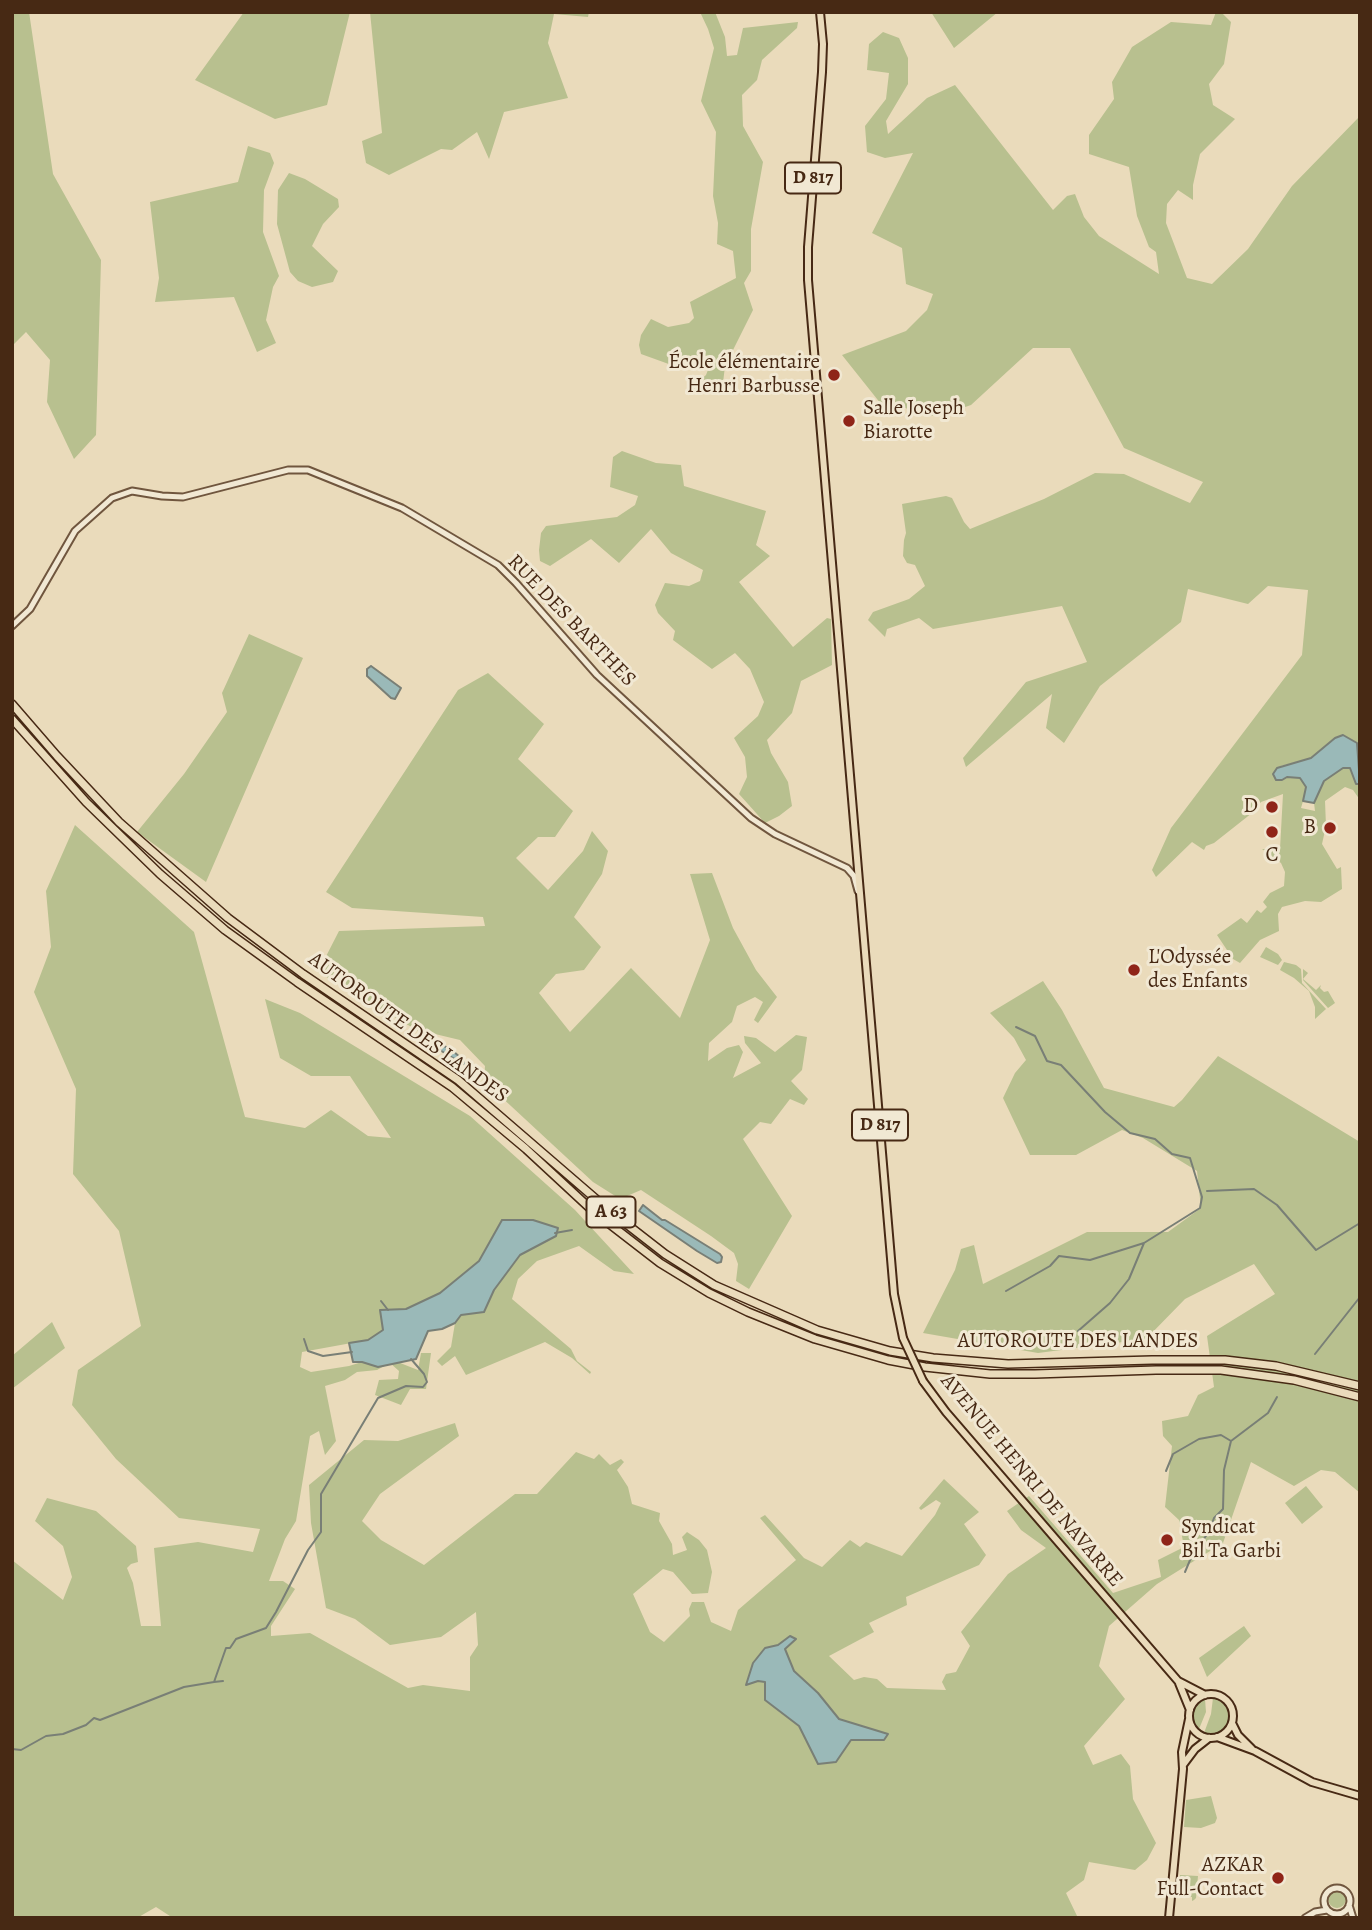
<!DOCTYPE html>
<meta charset="utf-8">
<style>
body{margin:0}
#map{position:relative;width:1372px;height:1930px;overflow:hidden;background:#eadbbb;font-family:Alegreya,serif}
canvas{display:block}
.frame{position:absolute;inset:0;border:14px solid #472914;pointer-events:none}
</style>
<div id="map">
<canvas width="1372" height="1930"></canvas>
<div class="frame"></div>
</div>
<script>
const ctx = document.querySelector('canvas').getContext('2d');
ctx.lineJoin = 'round';
function paint(path, color) { ctx.fillStyle = color; ctx.fill(path, 'evenodd'); }
const shape = rows => new Path2D(rows.map(r => 'M' + r).join(''));
function strokePath(path, color, width, dash) { ctx.strokeStyle = color; ctx.lineWidth = width; ctx.lineCap = dash ? 'butt' : 'round'; ctx.setLineDash(dash || []); ctx.stroke(path); }
function label(font, color, halo, rows, align = 'center') {
  ctx.font = font + ' Alegreya,serif'; ctx.lineWidth = 6; ctx.setLineDash([]); ctx.textBaseline = 'middle'; ctx.strokeStyle = halo; ctx.fillStyle = color; for (const [text, x, y, turn = 0] of rows) {
    ctx.save(); ctx.translate(x, y); ctx.rotate((+turn || 0) * Math.PI / 180); ctx.textAlign = isNaN(turn) ? turn : align; if (halo) ctx.strokeText(text, 0, 0); ctx.fillText(text, 0, 0); ctx.restore();
  }
}
const green = shape([
 [12,12,29,12,53,174,101,260,96,435,74,459,47,402,50,360,26,332,12,346],
 [244,12,350,12,327,105,275,119,195,80],
 [370,12,589,12,588,17,554,14,548,43,568,98,504,112,489,159,477,132,452,150,441,149,389,175,366,163,362,141,382,133],
 [700,12,715,12,725,37,727,56,737,55,743,28,798,22,797,28,762,60,757,80,742,95,743,126,763,162,751,229,751,271,744,283,753,310,725,366,723,383,712,383,702,391,690,389,706,375,711,362,707,356,700,355,677,367,641,354,639,345,641,335,651,319,668,327,689,323,694,318,690,302,736,278,733,251,717,244,718,223,713,196,716,132,701,101,714,48,708,29],
 [931,12,998,12,954,48],
 [1216,12,1221,12,1231,22,1224,64,1209,84,1213,105,1235,119,1200,154,1193,185,1193,200,1178,190,1167,204,1166,223,1187,278,1212,284,1248,249,1292,186,1360,116,1360,760,1357,743,1335,738,1311,758,1281,766,1282,780,1287,777,1298,777,1304,782,1306,791,1301,808,1315,811,1314,803,1324,781,1343,768,1350,767,1356,783,1360,784,1360,800,1353,790,1345,787,1325,801,1326,826,1322,844,1337,869,1341,867,1342,889,1321,902,1305,901,1282,907,1278,914,1279,931,1260,940,1240,963,1233,959,1217,935,1241,918,1247,923,1257,910,1261,913,1267,907,1263,902,1270,893,1284,886,1285,872,1281,863,1262,849,1280,849,1283,794,1261,802,1252,813,1214,843,1206,846,1204,850,1192,842,1156,877,1152,870,1171,828,1302,655,1308,590,1268,586,1248,604,1188,589,1181,622,1100,686,1064,743,1046,728,1052,694,966,767,963,758,1026,682,1087,662,1062,606,933,629,919,618,887,629,885,637,868,620,873,612,909,599,925,586,915,565,907,563,903,556,904,540,906,533,902,504,946,496,952,498,964,522,970,529,1044,499,1095,473,1124,474,1190,503,1203,482,1124,448,1070,348,1033,348,971,405,939,416,916,415,903,406,885,409,842,355,906,331,927,310,933,294,906,284,902,248,872,233,913,153,885,158,867,152,865,126,886,99,889,73,867,70,869,44,883,32,899,38,908,58,908,84,886,121,888,134,927,98,955,85,1053,210,1067,196,1075,194,1084,217,1099,236,1159,274,1156,252,1149,247,1137,216,1129,167,1089,154,1089,135,1114,99,1112,82,1132,47,1171,22,1211,25],
 [248,146,270,153,274,163,264,190,263,232,279,276,273,287,266,320,276,343,257,352,234,297,155,302,159,278,150,202,238,182],
 [289,173,305,179,338,199,339,207,323,224,312,246,338,271,333,282,312,287,298,281,290,272,277,224,278,190],
 [622,451,656,463,681,465,684,486,766,511,756,545,770,556,739,582,793,647,827,618,831,619,832,665,801,681,792,713,767,740,771,753,788,782,792,806,779,816,765,823,739,794,747,777,745,757,734,738,758,716,764,702,750,669,735,653,712,669,673,640,675,631,658,613,655,605,665,583,689,586,700,581,703,570,671,553,651,529,619,563,591,539,550,566,540,561,539,550,541,533,546,526,617,517,635,505,638,496,610,487,613,457],
 [249,634,303,658,206,882,137,832,184,774,227,712,222,693],
 [488,673,544,724,518,759,573,811,555,837,538,837,516,858,548,890,583,851,592,831,608,851,602,874,574,917,601,947,584,970,556,974,539,993,570,1032,631,968,680,1018,710,940,690,874,712,873,733,928,756,970,777,997,758,1023,754,1020,763,1002,755,997,737,1006,732,1022,709,1043,708,1061,727,1048,739,1045,743,1052,733,1078,761,1063,745,1043,744,1036,756,1038,775,1052,796,1035,807,1037,802,1070,791,1081,808,1099,804,1105,790,1099,771,1124,760,1122,743,1139,792,1216,749,1289,736,1281,738,1264,734,1253,711,1236,641,1190,620,1199,593,1182,484,1081,485,1066,460,1040,435,1034,425,1035,318,972,339,931,485,926,483,917,352,908,326,892,458,690],
 [75,825,194,932,245,1117,305,1128,331,1110,368,1136,391,1138,350,1076,311,1076,280,1058,265,999,300,1013,470,1116,575,1210,634,1274,614,1271,579,1246,537,1261,518,1279,512,1299,571,1349,577,1361,591,1372,590,1374,572,1358,545,1342,466,1375,455,1356,442,1366,437,1361,451,1347,455,1323,461,1315,484,1312,494,1290,520,1255,556,1236,502,1220,479,1261,440,1293,406,1309,380,1311,383,1330,368,1340,302,1352,300,1367,311,1372,349,1366,362,1362,390,1359,418,1370,421,1353,431,1353,426,1389,410,1389,401,1405,375,1395,379,1380,398,1379,399,1371,390,1363,377,1370,357,1372,345,1380,325,1386,336,1441,325,1455,319,1431,310,1436,296,1521,285,1539,269,1581,283,1581,295,1589,271,1626,271,1636,310,1633,408,1688,423,1685,470,1691,470,1657,478,1645,476,1612,441,1637,390,1645,355,1619,326,1608,311,1523,309,1485,364,1440,398,1441,455,1423,459,1436,380,1494,362,1521,381,1540,424,1565,515,1494,537,1494,576,1452,594,1459,599,1454,610,1465,621,1459,624,1462,617,1470,628,1487,632,1504,660,1513,659,1521,672,1544,673,1555,687,1550,682,1537,687,1532,699,1540,707,1550,712,1572,708,1593,692,1594,673,1572,663,1569,633,1594,650,1632,664,1642,690,1616,689,1609,692,1602,704,1602,711,1622,731,1631,738,1610,796,1560,760,1518,765,1515,804,1558,822,1567,850,1540,860,1547,866,1542,902,1556,935,1515,941,1503,936,1500,921,1510,919,1508,944,1479,979,1512,964,1524,986,1555,979,1565,906,1597,907,1605,869,1623,874,1632,829,1656,854,1680,864,1677,877,1679,887,1688,946,1690,942,1682,946,1674,956,1672,970,1646,961,1632,1008,1574,1046,1548,1021,1530,1007,1511,1029,1496,1113,1593,1161,1577,1158,1560,1184,1547,1179,1520,1165,1507,1172,1446,1163,1436,1162,1421,1188,1416,1198,1395,1214,1387,1207,1336,1275,1294,1254,1264,1185,1299,1146,1339,1038,1353,923,1333,955,1270,961,1249,974,1245,983,1284,1087,1232,1168,1232,1201,1208,1197,1171,1143,1138,1122,1130,1076,1155,1030,1155,1003,1098,1015,1073,1026,1060,1014,1038,990,1013,1043,981,1062,1010,1104,1088,1174,1107,1182,1100,1218,1056,1360,1142,1360,1493,1335,1472,1321,1470,1294,1486,1251,1462,1223,1543,1157,1584,1109,1626,1099,1666,1125,1699,1084,1746,1093,1765,1121,1754,1130,1766,1133,1799,1156,1843,1147,1860,1135,1870,1089,1862,1084,1880,1066,1893,1078,1918,173,1918,156,1907,137,1918,12,1918,12,1560,63,1600,72,1577,63,1546,35,1521,47,1498,96,1511,136,1546,138,1562,131,1564,127,1568,133,1583,141,1626,161,1626,154,1548,198,1542,253,1552,260,1529,179,1518,116,1459,72,1405,78,1370,141,1326,119,1231,73,1174,76,1089,34,992,51,947,46,891],
 [778,1645,785,1649,794,1671,818,1693,839,1719,887,1735,851,1740,836,1762,818,1764,799,1726,765,1700,765,1682,758,1681,746,1685,765,1648],
 [1266,947,1278,954,1282,960,1278,965,1260,957],
 [1284,962,1296,965,1301,969,1302,983,1326,1009,1315,1019,1315,1007,1309,991,1294,978,1280,970],
 [1303,969,1308,973,1303,979,1316,990,1321,985,1320,988,1324,992,1328,991,1335,1003,1328,1008,1303,980],
 [52,1322,65,1348,12,1389,12,1356],
 [1306,1486,1323,1507,1302,1524,1285,1503],
 [1244,1626,1251,1636,1207,1677,1199,1658],
 [1213,1698,1225,1704,1230,1717,1228,1724,1223,1730,1216,1734,1208,1734,1204,1733,1211,1714],
 [1205,1699,1206,1712,1199,1729,1194,1722,1193,1712,1198,1703],
 [1211,1796,1217,1818,1215,1823,1201,1828,1184,1827,1186,1800],
 [1180,1875,1198,1876,1196,1898,1194,1900,1192,1901,1192,1897,1178,1896],
 '1328 1899a9 9 0 1 1 18 0a9 9 0 1 1-18 0Z'
]);
const water = shape([
 [371,666,401,688,395,699,391,698,367,676,367,669,371,666],
 [1343,735,1357,743,1360,784,1356,784,1350,768,1343,768,1324,781,1314,803,1303,801,1306,787,1300,778,1287,777,1282,780,1276,780,1273,774,1277,768,1311,758,1335,738,1343,735],
 [440,1044,452,1050,475,1071,438,1049,440,1044],
 [643,1205,662,1220,665,1220,720,1254,722,1257,721,1262,717,1263,697,1251,639,1211,643,1205],
 [502,1220,533,1220,558,1228,556,1236,520,1255,494,1290,484,1312,461,1315,455,1323,442,1329,428,1331,416,1359,378,1367,362,1362,353,1362,349,1343,368,1340,383,1330,380,1310,406,1309,440,1293,479,1261,502,1220],
 [790,1636,796,1639,785,1649,794,1671,818,1693,839,1719,888,1734,884,1740,851,1740,836,1762,818,1764,799,1726,765,1700,765,1682,758,1681,746,1685,753,1663,765,1648,778,1645,790,1636]
]);
const stream = shape([
 [1016,1027,1035,1036,1047,1061,1061,1065,1105,1112,1130,1133,1155,1139,1172,1154,1190,1158,1202,1197,1200,1208,1144,1243,1129,1279,1110,1303,1078,1331],
 [1207,1191,1254,1189,1277,1205,1316,1250,1360,1223],
 [555,1233,572,1230],
 [1006,1291,1050,1266,1059,1256,1090,1260,1144,1243],
 [381,1301,388,1310],
 [304,1339,308,1351,323,1356,352,1352],
 [1315,1354,1360,1297],
 [1166,1471,1173,1454,1199,1439,1221,1435,1231,1441],
 [1185,1572,1193,1553,1209,1532,1214,1518,1223,1509,1224,1470,1231,1441,1268,1413,1277,1397],
 [214,1682,223,1681],
 [12,1749,21,1750,46,1736,63,1734,86,1725,94,1718,100,1720,184,1687,214,1682,226,1648,230,1648,236,1639,266,1628,276,1612,308,1550,321,1532,321,1494,378,1398,406,1386,423,1387,427,1382,424,1374,411,1359]
]);
const tertiary = shape([
 [12,626,30,609,75,531,112,498,132,491,162,496,183,497,288,470,308,470,402,508,498,565,516,583,597,675,751,818,775,834,847,868,854,876,858,891],
 '1324 1901a13 13 0 1 1 26 0a13 13 0 1 1-26 0Z',
 [1349,1905,1353,1918],
 [1305,1918,1315,1912,1327,1910]
]);
const primary = shape([
 [820,12,823,44,822,72,808,247,808,280,894,1294,903,1338],
 [923,1381,946,1412,1178,1681,1205,1695],
 [1179,1683,1190,1710],
 '1189 1716a22 22 0 1 1 44 0a22 22 0 1 1-44 0Z',
 [1232,1723,1238,1735,1252,1749],
 [1217,1737,1255,1751,1312,1782,1360,1796],
 [1183,1765,1195,1749,1209,1738],
 [1169,1918,1183,1769,1182,1752,1189,1719]
]);
const motorway = shape([
 [12,704,57,756,119,822,228,918,303,974,458,1080,611,1212,665,1254,714,1285,817,1330,890,1351,933,1358,1008,1364,1152,1360,1225,1360,1276,1366,1360,1386],
 [12,719,86,802,160,874,225,930,297,982,452,1087,526,1149,594,1212,660,1263,709,1293,748,1312,815,1339,888,1360,925,1367,990,1374,1035,1374,1156,1370,1221,1370,1294,1380,1360,1397]
]);
const primaryBridge = shape([
 [903,1338,923,1381]
]);
const markers = [
 [834,375,7,"#8f2418"],
 [849,421,7,"#8f2418"],
 [1272,807,7,"#8f2418"],
 [1330,828,7,"#8f2418"],
 [1272,832,7,"#8f2418"],
 [1134,970,7,"#8f2418"],
 [1167,1540,7,"#8f2418"],
 [1278,1878,7,"#8f2418"]
];
const shields = [
 [813,178,56],
 [880,1125,56],
 [611,1212,49]
];
const shieldNames = [
 ["D 817",813,178],
 ["D 817",880,1125],
 ["A 63",611,1212]
];
const poiNames = [
 ["École élémentaire",820,363],
 ["Henri Barbusse",820,387],
 ["Salle Joseph",863,409,"left"],
 ["Biarotte",863,433,"left"],
 ["D",1258,807],
 ["B",1316,828],
 ["C",1272,856,"center"],
 ["L'Odyssée",1148,958,"left"],
 ["des Enfants",1148,982,"left"],
 ["Syndicat",1181,1528,"left"],
 ["Bil Ta Garbi",1181,1552,"left"],
 ["AZKAR",1264,1866],
 ["Full-Contact",1264,1890]
];
const streetNames = [
 ["RUE DES BARTHES",571,621,46],
 ["AUTOROUTE DES LANDES",408,1028,36],
 ["AUTOROUTE DES LANDES",1078,1342],
 ["AVENUE HENRI DE NAVARRE",1031,1481,50]
];
paint(green, '#b8c08f');
paint(water, '#9ab9b8');
strokePath(water, '#797f76', 2);
strokePath(stream, '#797f76', 2);
strokePath(tertiary, '#70563e', 9);
strokePath(primary, '#472914', 10);
strokePath(motorway, '#472914', 10);
strokePath(tertiary, '#f1e8d3', 5);
strokePath(primary, '#eadbbb', 6);
strokePath(motorway, '#eadbbb', 7);
strokePath(primaryBridge, '#472914', 10, []);
strokePath(primaryBridge, '#eadbbb', 6);
for (const [x, y, r, color] of markers) { const dot = new Path2D(); dot.arc(x, y, r, 0, 2 * Math.PI); ctx.fillStyle = color; ctx.fill(dot); strokePath(dot, '#f1e8d3', 2.5); }
for (const [x, y, w] of shields) { const box = new Path2D(); box.roundRect(x - w / 2, y - 15.5, w, 31, 5); ctx.fillStyle = '#f1e8d3'; ctx.fill(box); strokePath(box, '#472914', 2); }
label('bold 19px', '#472914', null, shieldNames);
label('21px', '#472914', '#f1e8d3', poiNames, 'right');
label('21px', '#472914', '#f1e8d3', streetNames);
</script>
